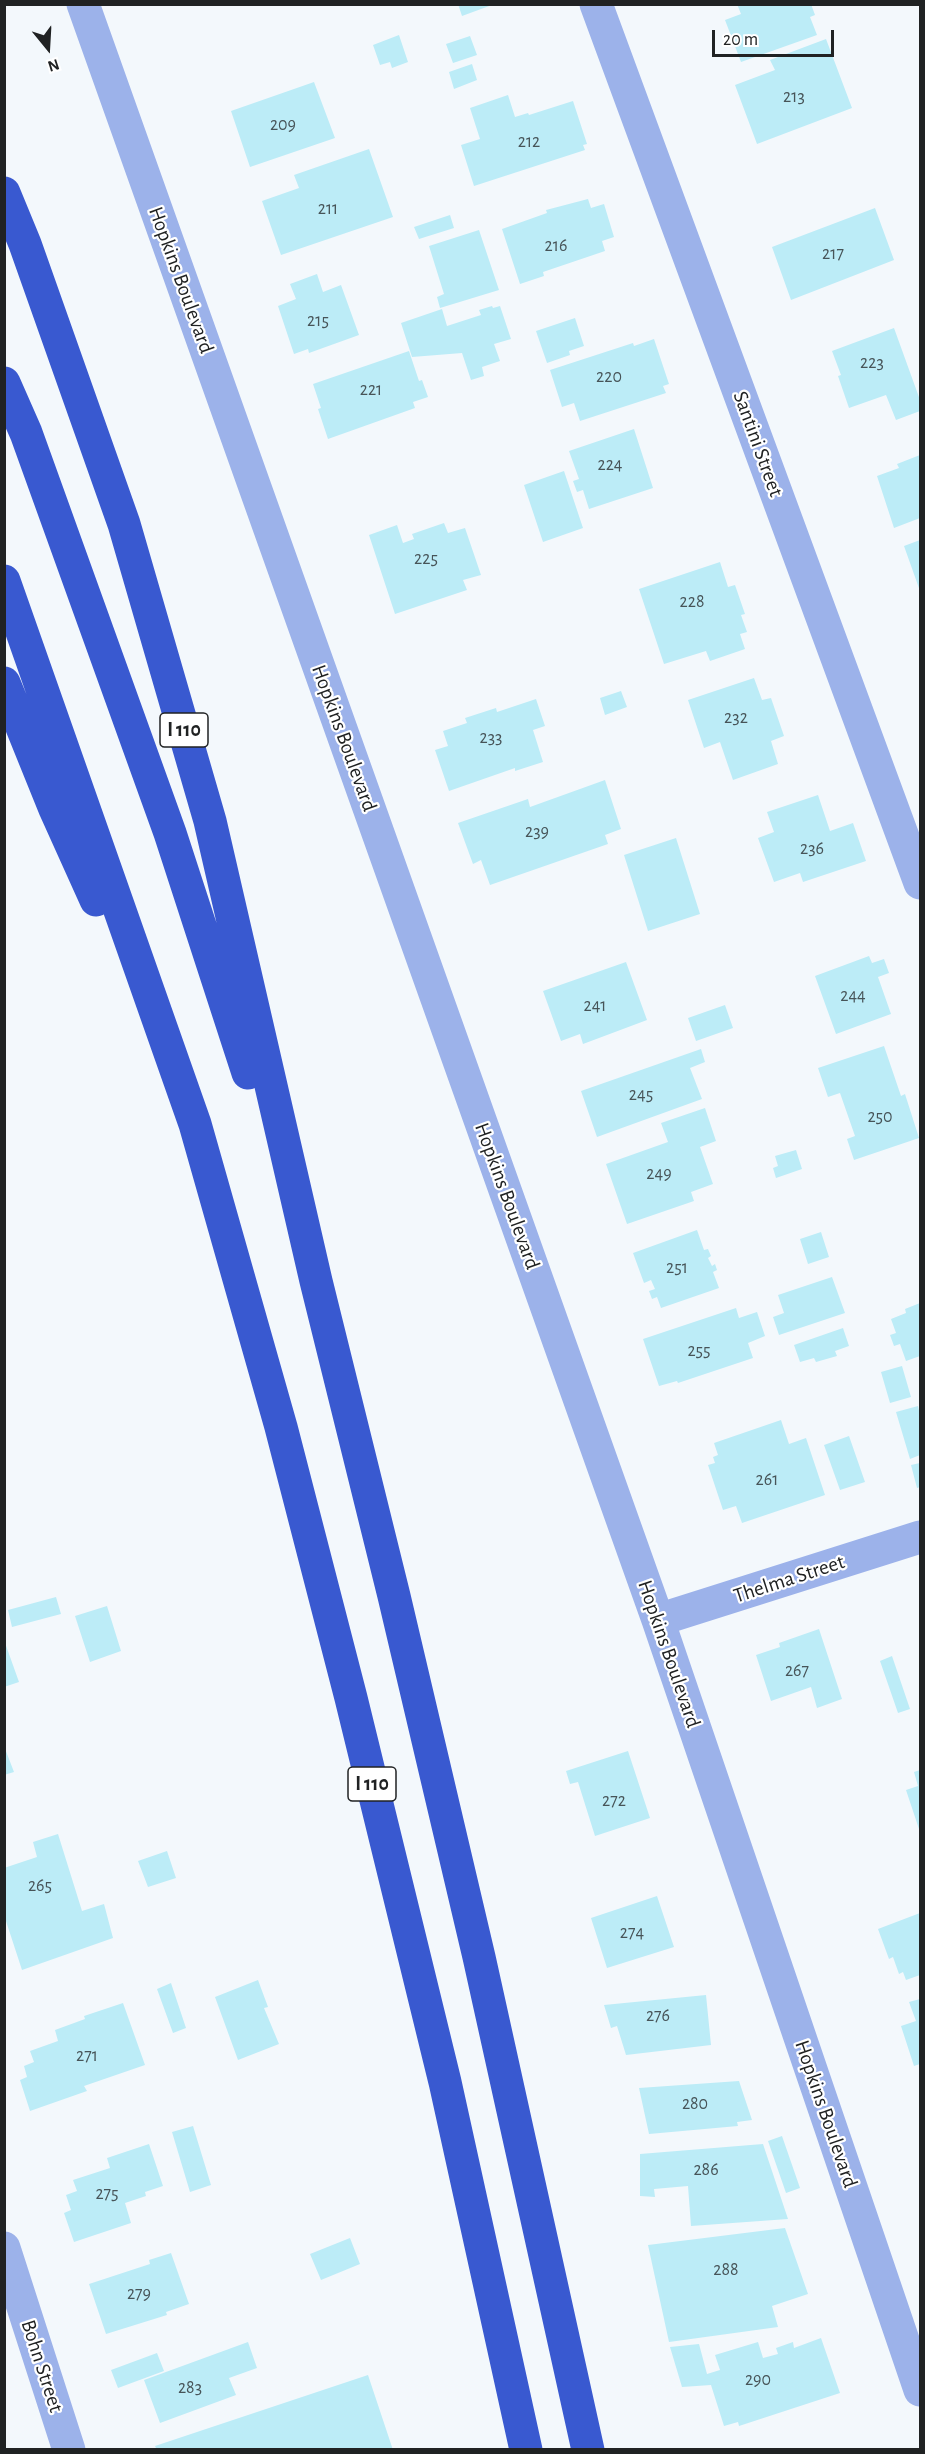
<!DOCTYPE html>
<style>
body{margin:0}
#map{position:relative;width:925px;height:2454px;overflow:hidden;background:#f3f8fc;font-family:"Alegreya Sans",sans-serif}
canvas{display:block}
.frame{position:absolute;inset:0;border:6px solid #202223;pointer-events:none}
.north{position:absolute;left:18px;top:18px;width:60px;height:60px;-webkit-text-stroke:4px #fff;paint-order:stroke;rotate:162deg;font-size:16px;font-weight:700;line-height:24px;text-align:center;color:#202223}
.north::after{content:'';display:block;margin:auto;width:21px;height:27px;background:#202223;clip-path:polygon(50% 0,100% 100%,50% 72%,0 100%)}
.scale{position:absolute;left:712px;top:30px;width:122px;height:27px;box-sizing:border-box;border:3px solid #202223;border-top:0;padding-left:8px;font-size:18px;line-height:21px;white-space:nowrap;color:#202223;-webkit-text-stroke:4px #fff;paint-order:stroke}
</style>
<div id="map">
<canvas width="925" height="2454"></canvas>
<div class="frame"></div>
<div class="north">N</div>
<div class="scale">20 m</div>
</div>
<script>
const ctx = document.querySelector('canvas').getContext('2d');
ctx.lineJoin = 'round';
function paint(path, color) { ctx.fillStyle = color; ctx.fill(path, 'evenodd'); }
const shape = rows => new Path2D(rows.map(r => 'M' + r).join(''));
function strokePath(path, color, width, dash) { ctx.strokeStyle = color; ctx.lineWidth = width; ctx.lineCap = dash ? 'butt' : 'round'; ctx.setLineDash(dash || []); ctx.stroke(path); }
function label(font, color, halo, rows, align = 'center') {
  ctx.font = font + ' "Alegreya Sans",sans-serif'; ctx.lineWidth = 4.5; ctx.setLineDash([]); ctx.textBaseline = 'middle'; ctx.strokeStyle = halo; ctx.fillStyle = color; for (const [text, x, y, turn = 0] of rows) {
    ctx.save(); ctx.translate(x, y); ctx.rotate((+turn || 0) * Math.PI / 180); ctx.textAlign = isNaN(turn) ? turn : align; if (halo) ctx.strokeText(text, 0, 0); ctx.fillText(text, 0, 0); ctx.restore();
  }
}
const building = shape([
 [458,4,492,4,492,5,462,16],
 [737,4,811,4,815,15,810,17,817,35,741,62,725,20,741,14],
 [399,35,408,62,392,68,390,62,380,65,373,45],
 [470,36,477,55,453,63,446,44],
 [826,39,852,108,757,144,735,85,775,70,770,60],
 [472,64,477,80,454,89,449,72],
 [314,82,335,138,250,167,231,111],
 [508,95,515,117,528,113,529,115,573,101,587,144,583,145,585,150,474,186,461,145,480,139,470,108],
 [369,149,393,217,281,255,262,201,299,188,294,175],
 [588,199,591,208,604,204,614,237,602,241,605,251,543,272,544,276,520,284,502,229,547,213,546,210],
 [875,208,894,260,791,300,772,247],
 [450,215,454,228,419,239,414,227],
 [479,230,499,290,440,308,437,297,444,294,429,246],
 [317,274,323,292,341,285,359,335,309,353,308,349,294,354,278,306,296,299,290,284],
 [492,306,493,308,500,306,511,339,494,344,500,361,482,367,484,376,471,380,462,353,412,357,401,323,442,309,447,326,481,315,479,310],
 [575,318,584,346,569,351,570,355,547,363,536,331],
 [894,328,920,400,920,411,896,420,886,395,849,408,838,376,841,375,832,351],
 [654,339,669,384,663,386,666,393,580,421,574,403,562,407,550,370,633,343,634,346],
 [409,351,419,381,422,380,428,397,413,402,415,408,328,439,318,409,321,408,313,384],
 [634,429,653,488,589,509,583,490,577,492,573,481,579,479,569,451],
 [920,455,920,518,894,528,877,476,899,468,897,464],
 [564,471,583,528,543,542,524,485],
 [444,523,448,533,465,528,481,575,463,580,467,590,395,614,369,535,397,525,403,543,414,539,412,534],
 [920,540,920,591,904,546],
 [720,562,728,587,735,585,745,614,741,615,747,632,740,634,745,649,710,661,706,651,664,664,639,589],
 [754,678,762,700,771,698,784,736,771,741,778,764,733,780,720,742,704,748,688,700],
 [621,691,627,707,605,715,600,698],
 [536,699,545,726,533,730,543,762,515,771,515,768,449,791,435,750,448,746,443,731,467,723,465,718,496,708,497,712],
 [605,780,621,829,605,835,608,844,490,885,481,860,473,864,458,823,528,799,530,807],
 [818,795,830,831,853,823,866,861,803,882,800,873,774,882,758,838,774,832,767,812],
 [676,838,700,914,648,931,624,855],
 [869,956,872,963,884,959,889,973,878,977,891,1014,836,1034,815,976],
 [626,962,647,1020,583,1044,580,1034,561,1041,543,991],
 [725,1005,733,1028,696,1041,688,1018],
 [884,1046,901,1096,905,1094,919,1138,854,1160,847,1139,855,1136,840,1093,828,1097,818,1068],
 [701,1049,705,1062,690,1068,702,1099,597,1137,581,1091],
 [705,1108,716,1141,700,1147,713,1184,691,1192,694,1201,627,1224,606,1164,668,1142,661,1123],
 [796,1150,802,1169,776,1178,773,1168,778,1166,775,1156],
 [697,1230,704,1250,708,1249,711,1256,708,1258,712,1266,715,1264,717,1270,713,1272,719,1288,661,1308,657,1297,652,1299,649,1291,655,1289,651,1280,644,1283,633,1253],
 [821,1232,829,1257,808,1264,800,1239],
 [832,1277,845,1313,779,1335,773,1317,784,1313,778,1295],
 [920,1303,920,1356,906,1361,900,1344,894,1346,890,1335,896,1333,891,1319,906,1313,905,1309],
 [736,1308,739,1318,757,1312,765,1336,748,1343,753,1358,678,1383,677,1381,659,1386,643,1339],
 [843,1328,849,1346,835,1351,837,1356,816,1362,814,1358,800,1362,794,1345],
 [902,1366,911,1397,890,1403,881,1372],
 [918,1406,920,1415,920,1455,910,1459,896,1412],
 [781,1420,789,1444,806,1438,825,1495,742,1523,736,1506,723,1510,708,1465,715,1463,713,1457,718,1455,714,1443],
 [849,1436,865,1482,840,1490,824,1445],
 [920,1463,920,1487,917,1488,911,1465],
 [56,1597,61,1614,12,1627,8,1610],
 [107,1606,121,1651,90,1662,75,1616],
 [819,1629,842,1699,817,1708,811,1687,771,1701,756,1655,780,1647,779,1643],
 [4,1640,19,1682,4,1687],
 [892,1656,910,1709,898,1713,880,1661],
 [4,1746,14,1772,4,1775],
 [628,1751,650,1818,595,1836,578,1782,570,1784,566,1771],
 [920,1770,920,1832,906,1790,918,1786,914,1772],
 [58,1834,82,1911,104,1904,113,1938,22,1970,4,1915,4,1868,37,1857,33,1842],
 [167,1851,176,1878,148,1887,138,1861],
 [657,1896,674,1947,607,1968,591,1918],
 [920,1913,920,1975,906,1980,903,1972,899,1974,893,1957,889,1959,878,1929],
 [258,1980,268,2007,264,2008,279,2044,238,2060,215,1997],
 [171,1983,186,2028,173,2033,157,1989],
 [706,1995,711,2045,626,2055,617,2026,611,2028,604,2005],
 [920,1999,920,2064,914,2066,901,2026,916,2021,909,2002],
 [123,2003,145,2065,84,2086,87,2091,30,2111,20,2080,27,2077,24,2066,34,2062,30,2051,58,2041,55,2030,85,2019,84,2016],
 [739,2081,752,2120,737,2122,738,2126,649,2134,639,2088],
 [193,2126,211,2185,190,2192,172,2132],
 [782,2136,800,2188,786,2193,768,2141],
 [149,2144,163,2186,145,2192,146,2196,125,2203,131,2223,74,2242,64,2213,71,2210,66,2195,77,2191,73,2180,110,2168,107,2158],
 [763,2144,788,2219,691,2226,688,2186,654,2189,655,2197,640,2196,640,2154],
 [785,2228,808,2294,772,2306,778,2327,669,2342,648,2245],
 [350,2238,360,2264,321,2280,310,2254],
 [171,2253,189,2304,166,2312,167,2315,106,2334,89,2284,150,2264,149,2260],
 [821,2338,840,2393,739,2426,738,2422,724,2426,711,2385,682,2387,670,2347,699,2344,707,2374,720,2370,715,2355,758,2342,763,2358,778,2354,776,2348,793,2342,794,2348],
 [248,2342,257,2368,229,2378,236,2395,160,2423,144,2380],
 [157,2353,164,2371,118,2388,111,2370],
 [368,2375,393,2450,157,2450,155,2446]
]);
const minor = shape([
 [83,4,658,1620,920,2390],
 [596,4,920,883],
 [658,1620,920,1537],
 [4,2248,69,2450]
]);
const highway = shape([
 [4,193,25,244,124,524,210,821,316,1281,394,1596,479,1957,588,2450],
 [4,383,26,433,170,833,248,1073],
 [4,581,195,1124,281,1427,351,1698,445,2082,526,2450],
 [4,683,55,809,96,900]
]);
const numberNames = [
 ["213",794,97],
 ["209",283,125],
 ["212",529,142],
 ["211",328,209],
 ["216",556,246],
 ["217",833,254],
 ["215",318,321],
 ["223",872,363],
 ["220",609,377],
 ["221",371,390],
 ["224",610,465],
 ["225",426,559],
 ["228",692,602],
 ["232",736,718],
 ["233",491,738],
 ["239",537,832],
 ["236",812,849],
 ["244",853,996],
 ["241",595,1006],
 ["245",641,1095],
 ["250",880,1117],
 ["249",659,1174],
 ["251",677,1268],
 ["255",699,1351],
 ["261",767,1480],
 ["267",797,1671],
 ["272",614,1801],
 ["265",40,1886],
 ["274",632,1933],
 ["276",658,2016],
 ["271",87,2056],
 ["280",695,2104],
 ["286",706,2170],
 ["275",107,2194],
 ["288",726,2270],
 ["279",139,2294],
 ["290",758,2380],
 ["283",190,2388]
];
const shields = [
 [184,730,48],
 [372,1784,48]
];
const shieldNames = [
 ["I 110",184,730],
 ["I 110",372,1784]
];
const streetNames = [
 ["Hopkins Boulevard",181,280,70],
 ["Santini Street",758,444,70],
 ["Hopkins Boulevard",344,738,70],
 ["Hopkins Boulevard",507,1196,70],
 ["Thelma Street",789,1579,-18],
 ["Hopkins Boulevard",669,1654,71],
 ["Hopkins Boulevard",826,2114,71],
 ["Bohn Street",42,2366,72]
];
paint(building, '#bcecf7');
strokePath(minor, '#9cb2ea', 33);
strokePath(highway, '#3959d0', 33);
label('18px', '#475458', null, numberNames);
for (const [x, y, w] of shields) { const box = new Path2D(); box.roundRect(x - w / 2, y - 17, w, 34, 4.5); ctx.fillStyle = '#fff'; ctx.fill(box); strokePath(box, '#202223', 1.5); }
label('bold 20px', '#202223', null, shieldNames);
label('21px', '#202223', '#fff', streetNames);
</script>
